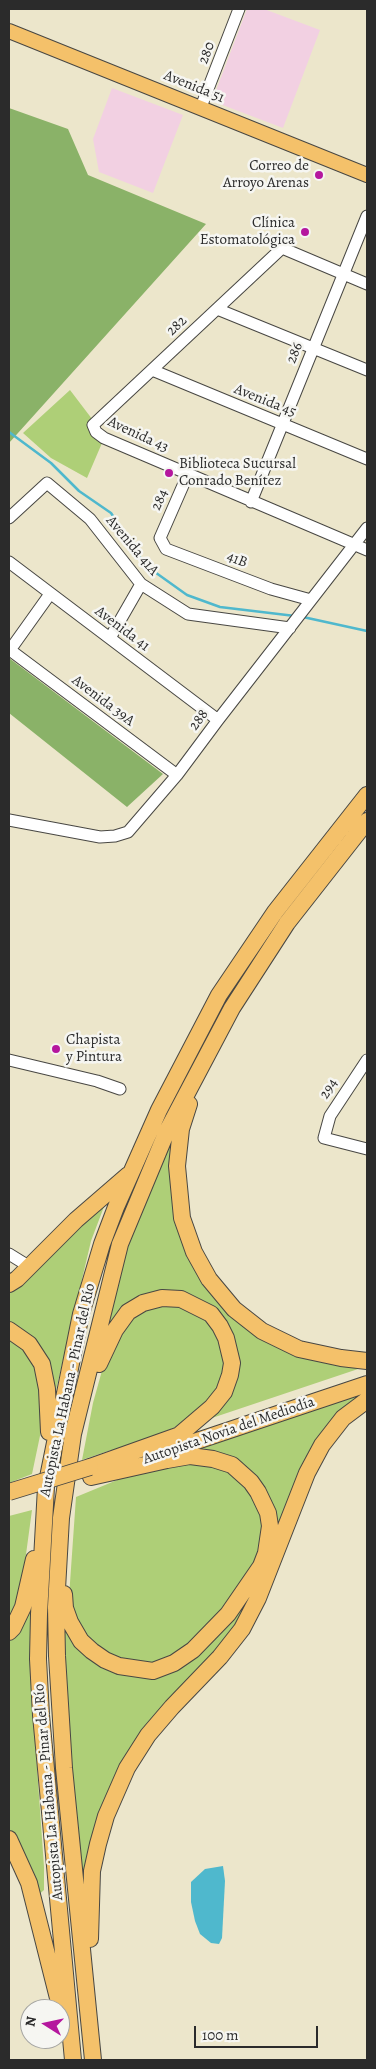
<!DOCTYPE html>
<meta charset="utf-8">
<style>
body{margin:0}
#map{position:relative;width:376px;height:2069px;overflow:hidden;background:#ece6cb;font-family:Alegreya,serif}
canvas{display:block}
.frame{position:absolute;inset:0;border:10px solid #2b2b2b;pointer-events:none}
.north{position:absolute;left:20px;top:1999px;width:50px;height:50px;box-sizing:border-box;background:#f6f6f2;border:1px solid #a5a5a2;border-radius:50%;rotate:280deg;font-size:14px;font-weight:700;line-height:20px;text-align:center;color:#2b2b2b}
.north::after{content:'';display:block;margin:auto;width:18px;height:22px;background:#b5179e;clip-path:polygon(50% 0,100% 100%,50% 72%,0 100%)}
.scale{position:absolute;left:194px;top:2026px;width:124px;height:22px;box-sizing:border-box;border:2px solid #2b2b2b;border-top:0;padding-left:6px;font-size:15px;line-height:18px;white-space:nowrap;color:#2b2b2b;-webkit-text-stroke:4px #f6f6f2;paint-order:stroke}
</style>
<div id="map">
<canvas width="376" height="2069"></canvas>
<div class="frame"></div>
<div class="north">N</div>
<div class="scale">100 m</div>
</div>
<script>
const ctx = document.querySelector('canvas').getContext('2d');
ctx.lineJoin = 'round';
function paint(path, color) { ctx.fillStyle = color; ctx.fill(path, 'evenodd'); }
const shape = rows => new Path2D(rows.map(r => 'M' + r).join(''));
function strokePath(path, color, width, dash) { ctx.strokeStyle = color; ctx.lineWidth = width; ctx.lineCap = dash ? 'butt' : 'round'; ctx.setLineDash(dash || []); ctx.stroke(path); }
function label(font, color, halo, rows, align = 'center') {
  ctx.font = font + ' Alegreya,serif'; ctx.lineWidth = 5; ctx.setLineDash([]); ctx.textBaseline = 'middle'; ctx.strokeStyle = halo; ctx.fillStyle = color; for (const [text, x, y, turn = 0] of rows) {
    ctx.save(); ctx.translate(x, y); ctx.rotate((+turn || 0) * Math.PI / 180); ctx.textAlign = isNaN(turn) ? turn : align; if (halo) ctx.strokeText(text, 0, 0); ctx.fillText(text, 0, 0); ctx.restore();
  }
}
const built = shape([
 [247,9,264,9,320,30,283,128,212,101],
 [112,88,183,115,153,193,99,172,93,139]
]);
const green = shape([
 [70,390,105,436,87,478,51,458,23,433],
 [170,1142,173,1195,179,1229,250,1330,367,1366,203,1421,227,1394,223,1322,155,1294,100,1346,128,1245],
 [108,1196,91,1241,52,1407,48,1371,9,1326,9,1289],
 [162,1303,181,1304,213,1323,227,1359,220,1390,187,1422,113,1454,111,1450,82,1460,93,1403,103,1367,126,1320],
 [9,1335,32,1356,45,1412,32,1474,9,1483],
 [367,1391,347,1409,243,1617,134,1752,84,1890,73,1801,63,1622,127,1673,193,1655,272,1541,244,1471,177,1454],
 [203,1463,223,1467,241,1479,264,1518,262,1549,219,1616,190,1646,166,1660,150,1665,132,1665,89,1643,76,1621,69,1597,76,1497,122,1478,175,1464],
 [32,1510,19,1606,9,1627,9,1516],
 [32,1595,32,1696,44,1867,44,1890,36,1897,9,1833,9,1640]
]);
const forest = shape([
 [9,108,68,129,88,175,206,224,9,443],
 [9,658,163,774,127,807,9,713]
]);
const water = shape([
 [223,1866,225,1881,222,1938,219,1944,211,1943,200,1934,195,1921,191,1902,191,1882,205,1869]
]);
const stream = shape([
 [9,432,51,463,79,491,111,513,145,565,187,595,220,607,295,616],
 [303,617,367,631]
]);
const minor = shape([
 [201,107,239,9],
 [367,284,282,248,93,425,96,432,104,438,367,550],
 [217,309,367,370],
 [152,370,367,459],
 [188,474,160,538,166,549,271,589,311,600],
 [251,502,367,216],
 [9,518,47,483,90,519,141,584,188,614,290,628],
 [9,562,218,720],
 [50,594,10,650,177,775],
 [110,638,141,584],
 [9,820,100,837,115,836,128,832,177,775,218,720,367,528],
 [9,1060,97,1081,120,1089],
 [367,1060,330,1116,324,1138,367,1149],
 [9,1254,30,1267]
]);
const major = shape([
 [9,31,367,175]
]);
const highway = shape([
 [189,1104,181,1129,177,1166,182,1218,194,1252,209,1279,234,1309,262,1331,299,1349,341,1358,367,1361],
 [9,1284,17,1279,76,1220,128,1175],
 [9,1330,29,1344,42,1364,47,1389,49,1432],
 [99,1364,115,1330,128,1312,143,1303,162,1298,181,1299,211,1314,220,1326,226,1338,232,1363,230,1375,224,1392,212,1407,178,1436],
 [164,1452,367,1384],
 [90,1467,177,1436],
 [64,1594,65,1608,70,1622,81,1641,92,1651,105,1660,119,1666,153,1671,174,1663,193,1650,228,1614,261,1566,266,1553,270,1526,268,1513,258,1492,251,1482,232,1465,213,1459,190,1456,167,1460,91,1477],
 [9,1632,13,1628,23,1607,34,1559],
 [9,1839,29,1883,60,2006],
 [90,1939,92,1871,98,1844,106,1816,127,1768,148,1735,172,1707,220,1657,242,1629,258,1598,307,1473,322,1445,343,1418,367,1400],
 [73,2060,41,1715,38,1659,39,1614,46,1487,81,1314,102,1244,116,1207,159,1110,219,995,275,912,367,795],
 [93,2060,64,1768,57,1656,56,1607,61,1518,73,1434,120,1244,167,1131,232,1008,287,923,367,821]
]);
const highwayBridge = shape([
 [9,1492,90,1467]
]);
const markers = [
 [319,175,5,"#b5179e"],
 [305,232,5,"#b5179e"],
 [169,473,5,"#b5179e"],
 [56,1049,5,"#b5179e"]
];
const streetNames = [
 ["280",207,53,-69],
 ["Avenida 51",194,87,22],
 ["282",177,326,-43],
 ["286",295,353,-68],
 ["Avenida 45",265,401,22],
 ["Avenida 43",138,435,25],
 ["284",160,500,-66],
 ["Avenida 41A",132,546,50],
 ["41B",237,560,21],
 ["Avenida 41",122,629,37],
 ["Avenida 39A",103,701,37],
 ["288",199,720,-53],
 ["294",329,1089,-57],
 ["Autopista La Habana - Pinar del Río",68,1390,-78],
 ["Autopista Novia del Mediodía",229,1431,-19],
 ["Autopista La Habana - Pinar del Río",49,1792,-95]
];
const poiNames = [
 ["Correo de",309,166],
 ["Arroyo Arenas",309,183],
 ["Clínica",295,223],
 ["Estomatológica",295,240],
 ["Biblioteca Sucursal",179,464,"left"],
 ["Conrado Benítez",179,481,"left"],
 ["Chapista",66,1040,"left"],
 ["y Pintura",66,1057,"left"]
];
paint(built, '#f2d0e2');
paint(green, '#aecf77');
paint(forest, '#8ab268');
paint(water, '#4fb8cd');
strokePath(stream, '#4fb8cd', 2.5);
strokePath(minor, '#484743', 13);
strokePath(major, '#484743', 16);
strokePath(highway, '#484743', 18);
strokePath(minor, '#fff', 11);
strokePath(major, '#f4c16a', 14);
strokePath(highway, '#f4c16a', 16);
strokePath(highwayBridge, '#484743', 18, []);
strokePath(highwayBridge, '#f4c16a', 16);
for (const [x, y, r, color] of markers) { const dot = new Path2D(); dot.arc(x, y, r, 0, 2 * Math.PI); ctx.fillStyle = color; ctx.fill(dot); strokePath(dot, '#f6f6f2', 2); }
label('15px', '#2b2b2b', '#f6f6f2', streetNames);
label('15px', '#2b2b2b', '#f6f6f2', poiNames, 'right');
</script>
